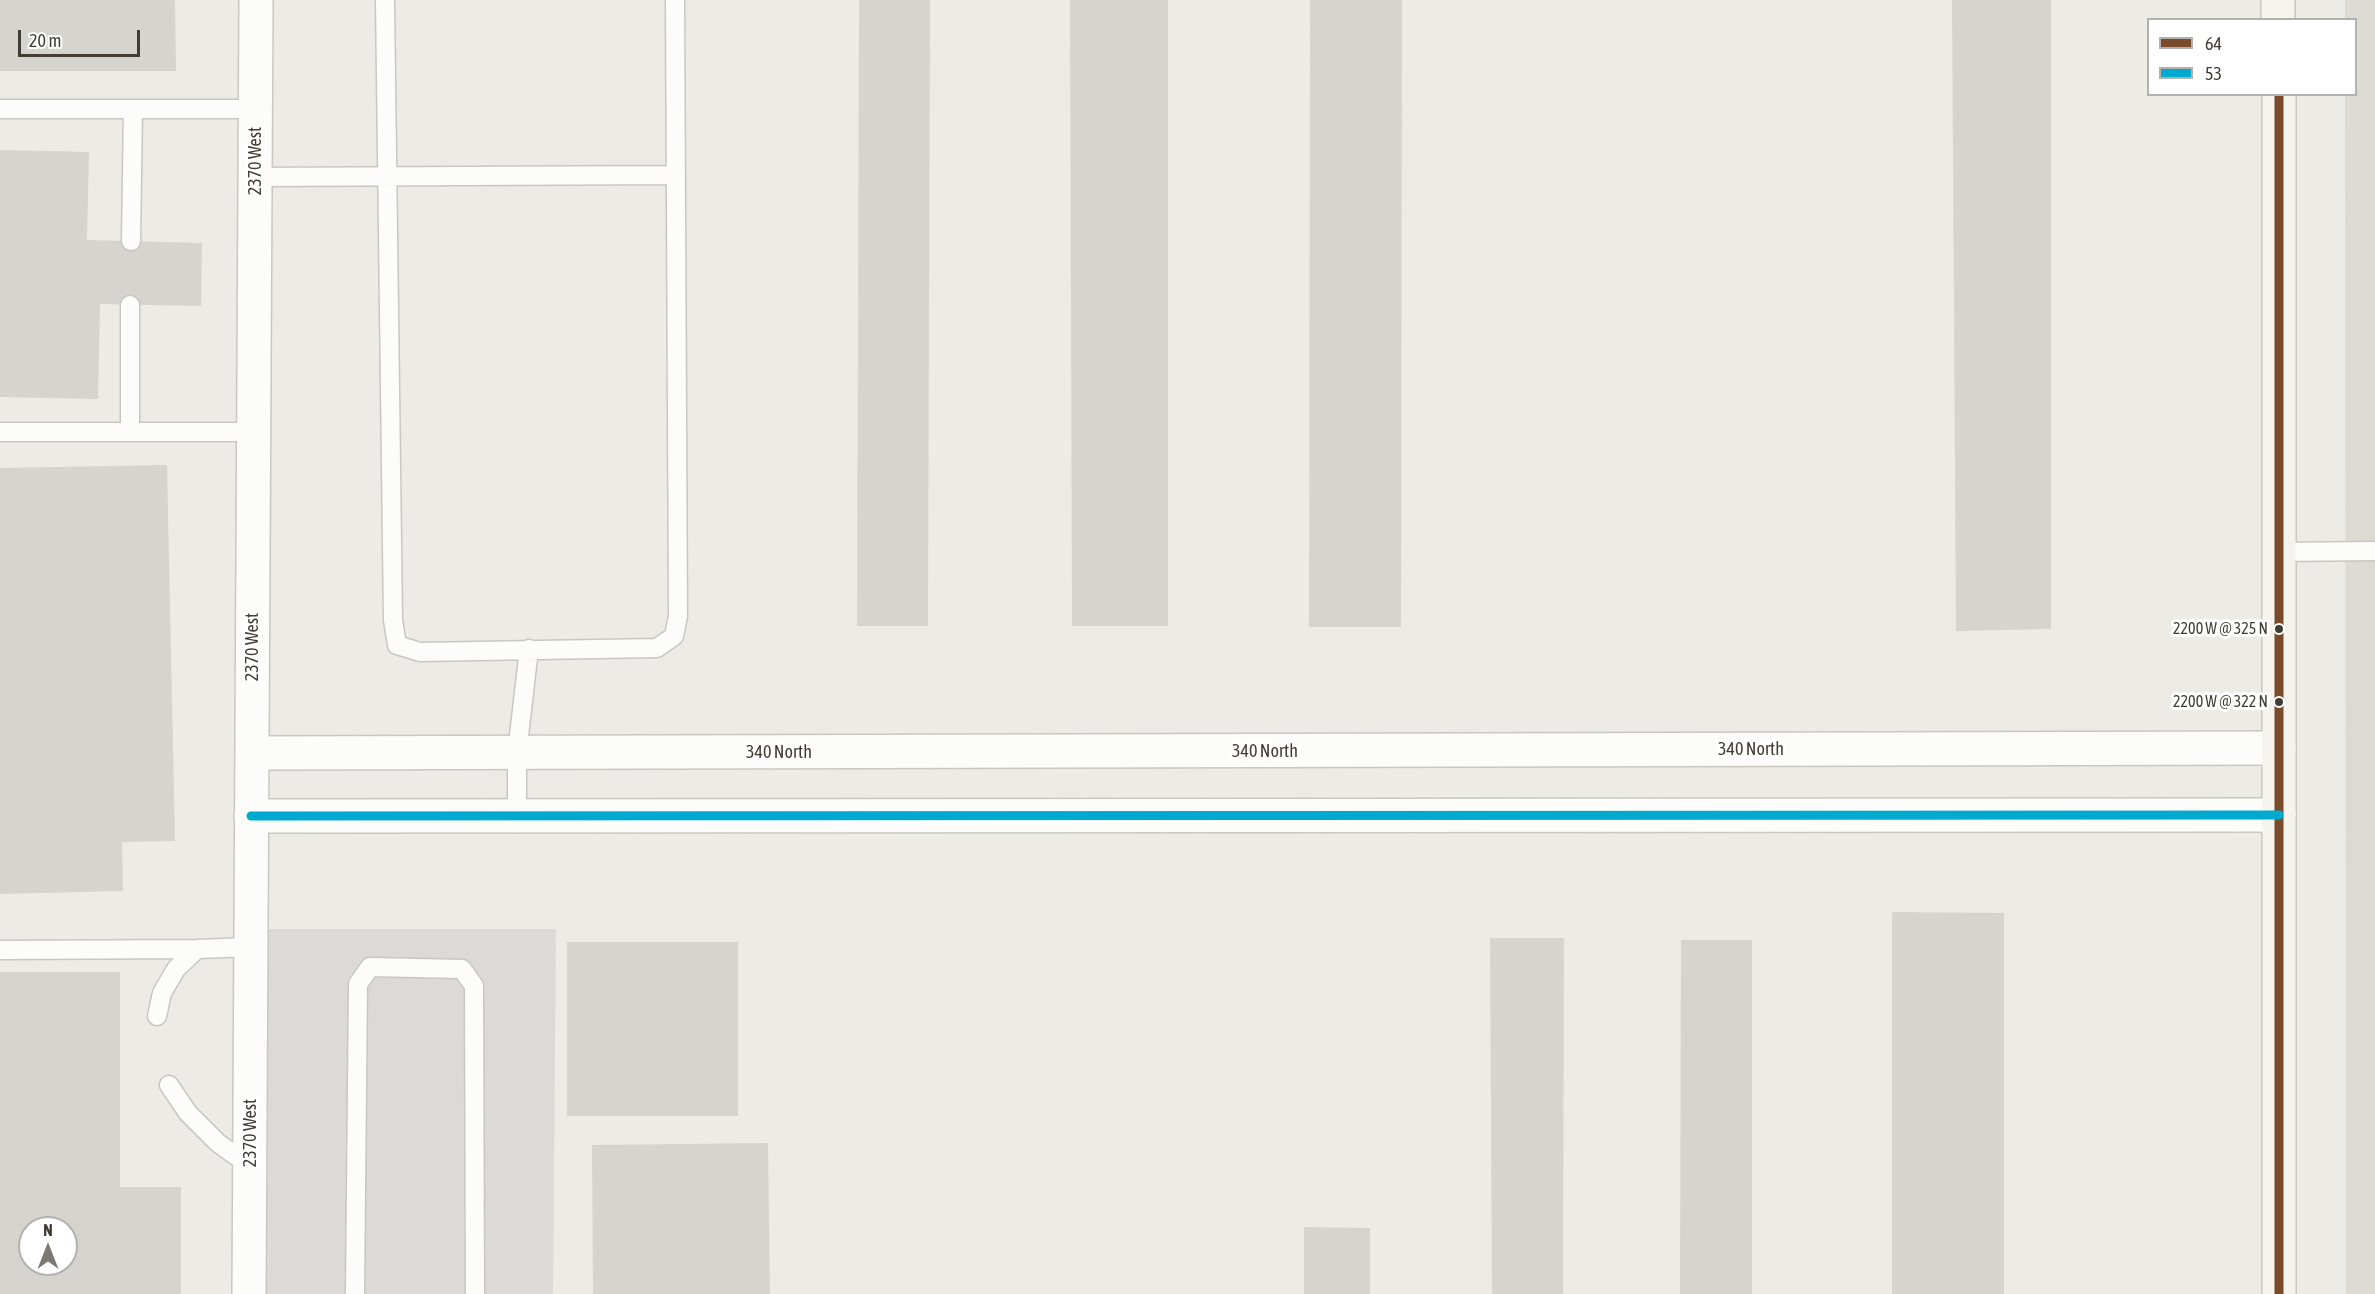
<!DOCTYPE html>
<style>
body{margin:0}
#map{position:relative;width:2375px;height:1294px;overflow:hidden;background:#edebe6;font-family:"Asap Condensed",sans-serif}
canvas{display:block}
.legend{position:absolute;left:2147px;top:18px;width:210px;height:78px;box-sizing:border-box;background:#fff;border:2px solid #b3b1ae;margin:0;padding:8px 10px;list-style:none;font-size:18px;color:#413c34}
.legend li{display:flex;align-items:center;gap:12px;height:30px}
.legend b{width:30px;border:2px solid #b3b1ae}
.north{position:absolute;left:18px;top:1216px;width:60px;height:60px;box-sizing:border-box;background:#fff;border:2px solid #b3b1ae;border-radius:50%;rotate:0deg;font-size:16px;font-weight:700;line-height:24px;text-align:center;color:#413c34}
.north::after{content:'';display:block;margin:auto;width:21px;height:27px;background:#7d7972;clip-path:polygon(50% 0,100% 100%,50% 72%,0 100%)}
.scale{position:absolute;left:18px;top:30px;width:122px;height:27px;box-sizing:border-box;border:3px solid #413c34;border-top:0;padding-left:8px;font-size:18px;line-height:21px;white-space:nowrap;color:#413c34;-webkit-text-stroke:4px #fff;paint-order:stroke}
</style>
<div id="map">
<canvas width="2375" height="1294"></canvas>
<ul class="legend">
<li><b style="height:8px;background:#7a4b2a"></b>64</li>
<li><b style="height:8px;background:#00a9ce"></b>53</li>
</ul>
<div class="north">N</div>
<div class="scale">20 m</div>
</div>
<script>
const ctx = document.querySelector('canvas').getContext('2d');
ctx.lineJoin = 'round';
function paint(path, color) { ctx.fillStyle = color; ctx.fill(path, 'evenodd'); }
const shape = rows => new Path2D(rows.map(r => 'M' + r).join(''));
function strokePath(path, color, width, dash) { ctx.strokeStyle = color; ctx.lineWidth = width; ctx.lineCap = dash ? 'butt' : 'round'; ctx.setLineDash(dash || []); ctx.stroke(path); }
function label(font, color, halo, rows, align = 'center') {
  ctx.font = font + ' "Asap Condensed",sans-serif'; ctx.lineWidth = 6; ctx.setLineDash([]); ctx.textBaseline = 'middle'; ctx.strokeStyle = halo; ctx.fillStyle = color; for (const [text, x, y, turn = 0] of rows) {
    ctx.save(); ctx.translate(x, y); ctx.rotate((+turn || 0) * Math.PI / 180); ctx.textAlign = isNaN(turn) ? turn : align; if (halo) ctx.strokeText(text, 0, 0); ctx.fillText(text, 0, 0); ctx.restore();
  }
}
const industrial = shape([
 [2345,0,2375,0,2375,1294,2346,1294,2345,95,2356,94,2356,20,2345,19]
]);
const parking = shape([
 [266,929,556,929,553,1294,266,1294]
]);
const building = shape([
 [0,0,175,0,176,71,0,71],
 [859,0,930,0,928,626,857,626],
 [1070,0,1168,0,1168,626,1072,626],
 [1310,0,1402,0,1401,627,1309,627],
 [1952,0,2051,0,2051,629,1956,631],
 [0,150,89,152,87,240,202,243,201,306,100,304,98,399,0,397],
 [167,465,175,841,122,842,123,891,0,894,0,468],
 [1892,912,2004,913,2004,1294,1892,1294],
 [1490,938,1564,938,1563,1294,1492,1294],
 [1681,940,1752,940,1752,1294,1680,1294],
 [567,942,738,942,738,1116,567,1116],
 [0,972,120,972,120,1187,181,1187,181,1294,0,1294],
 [30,1228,66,1228,66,1264,30,1264],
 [768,1143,770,1294,593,1294,592,1145],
 [1304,1227,1370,1228,1370,1294,1304,1294]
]);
const lane = shape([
 [385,0,393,620,397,645,420,652,657,648,674,636,678,616,675,0],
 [0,109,255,109],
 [255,177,675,175],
 [131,241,133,109],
 [130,305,130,430],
 [0,432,254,432],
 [2279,552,2375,551],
 [517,816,517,753,529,649],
 [0,950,197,949],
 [157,1016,162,993,176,969,197,949,251,947],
 [169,1085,188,1113,218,1143,250,1166],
 [355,1294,358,984,370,967,462,969,474,986,475,1294]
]);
const street = shape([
 [252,753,2279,748],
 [251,816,2279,815],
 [249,1294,256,0]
]);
const secondary = shape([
 [2278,0,2278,20],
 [2279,94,2279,1294]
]);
const bus1 = shape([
 [2279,94,2279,1294]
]);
const bus2 = shape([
 [251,816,2279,815]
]);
const markers = [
 [2279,629,5,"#413c34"],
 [2279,702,5,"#413c34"]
];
const busNames = [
 ["2200 W @ 325 N",2268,629],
 ["2200 W @ 322 N",2268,702]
];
const streetNames = [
 ["2370 West",255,161,-90],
 ["2370 West",252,647,-90],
 ["340 North",1751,749],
 ["340 North",1265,751],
 ["340 North",779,752],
 ["2370 West",250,1133,-90]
];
paint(industrial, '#dddad4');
paint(parking, '#dcdad6');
paint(building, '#d6d4cf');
strokePath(lane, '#c9c7c2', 21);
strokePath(street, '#c9c7c2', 36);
strokePath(secondary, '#cbc8be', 36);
strokePath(lane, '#fcfcfb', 18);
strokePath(street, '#fcfcfb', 33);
strokePath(secondary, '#f4f3ed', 33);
strokePath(bus1, '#7a4b2a', 9);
strokePath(bus2, '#00a9ce', 9);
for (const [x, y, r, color] of markers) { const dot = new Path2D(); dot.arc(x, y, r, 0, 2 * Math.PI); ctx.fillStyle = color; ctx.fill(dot); strokePath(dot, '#fff', 2); }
label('16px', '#413c34', '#fff', busNames, 'right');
label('18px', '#413c34', '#fff', streetNames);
</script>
